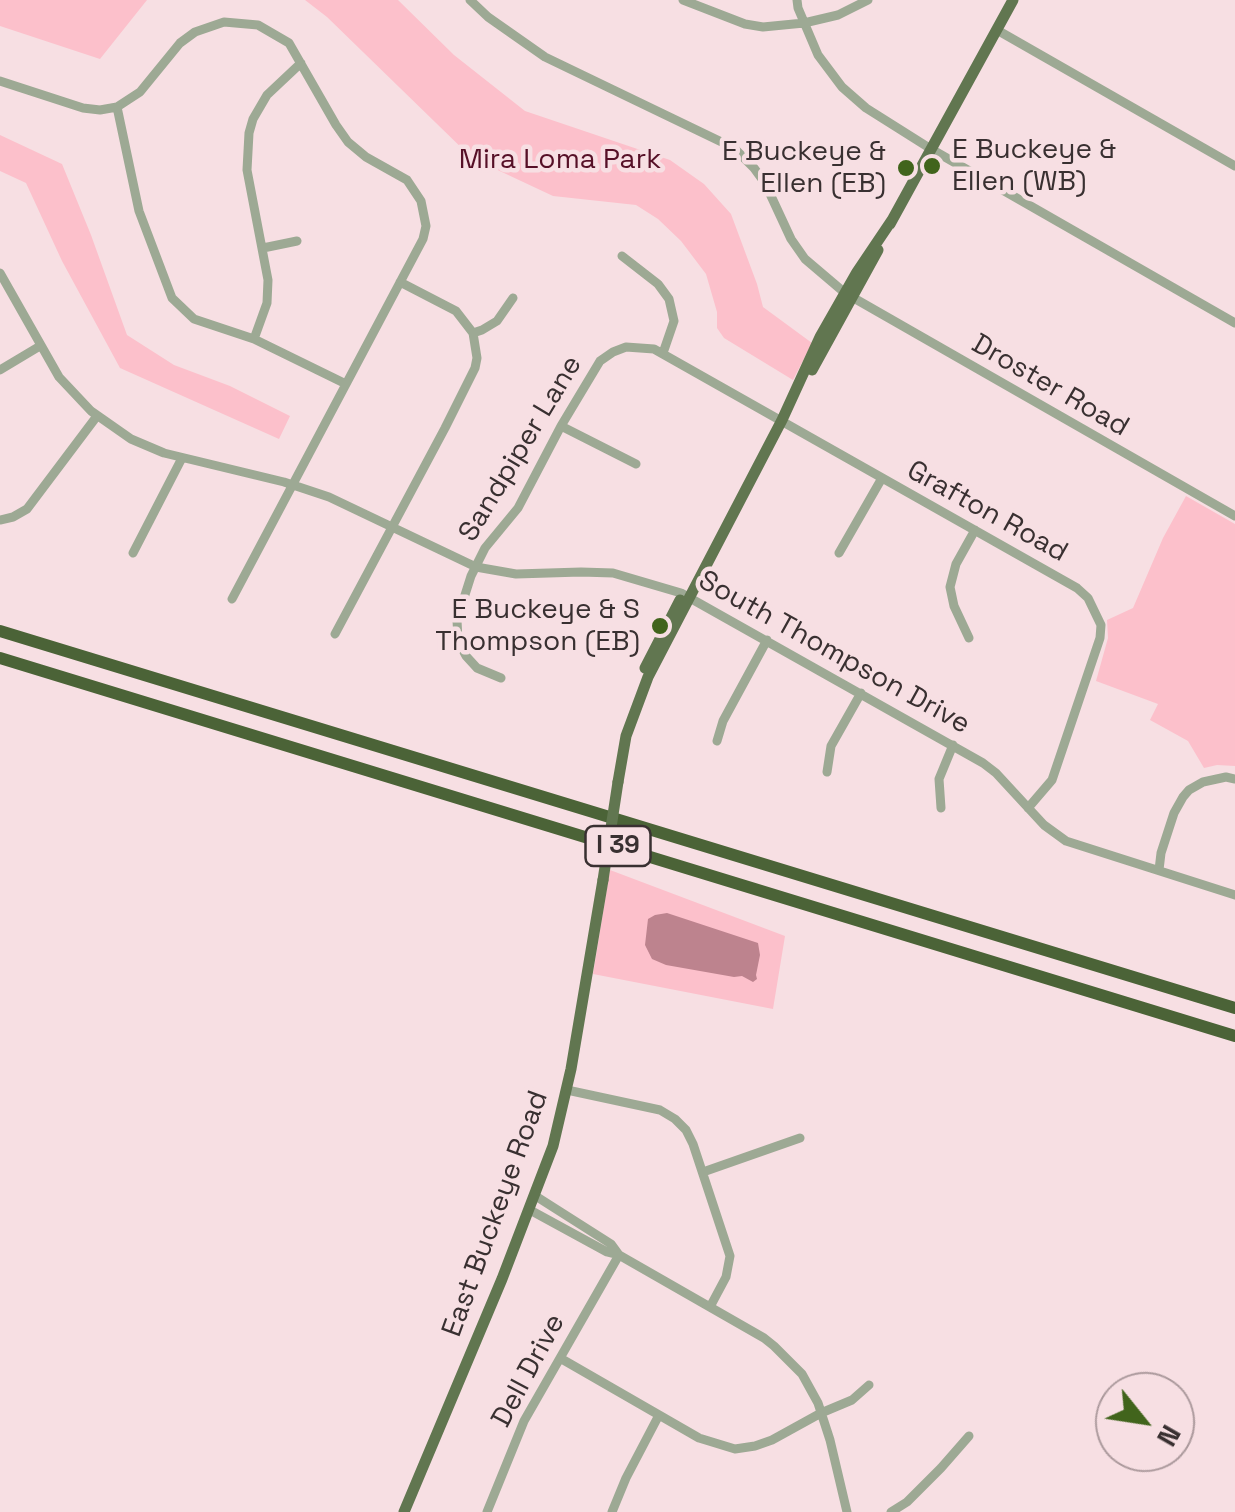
<!DOCTYPE html>
<style>
body{margin:0}
#map{position:relative;width:1235px;height:1512px;overflow:hidden;background:#f7dfe3;font-family:"Space Grotesk",sans-serif}
canvas{display:block}
.north{position:absolute;left:1095px;top:1372px;width:100px;height:100px;box-sizing:border-box;background:#f7dfe3;border:2px solid #ab999c;border-radius:50%;rotate:120deg;font-size:28px;font-weight:700;line-height:40px;text-align:center;color:#393031}
.north::after{content:'';display:block;margin:auto;width:35px;height:45px;background:#41641c;clip-path:polygon(50% 0,100% 100%,50% 72%,0 100%)}
</style>
<div id="map">
<canvas width="1235" height="1512"></canvas>
<div class="north">N</div>
</div>
<script>
const ctx = document.querySelector('canvas').getContext('2d');
ctx.lineJoin = 'round';
function paint(path, color) { ctx.fillStyle = color; ctx.fill(path, 'evenodd'); }
const shape = rows => new Path2D(rows.map(r => 'M' + r).join(''));
function strokePath(path, color, width, dash) { ctx.strokeStyle = color; ctx.lineWidth = width; ctx.lineCap = dash ? 'butt' : 'round'; ctx.setLineDash(dash || []); ctx.stroke(path); }
function label(font, color, halo, rows, align = 'center') {
  ctx.font = font + ' "Space Grotesk",sans-serif'; ctx.lineWidth = 9; ctx.setLineDash([]); ctx.textBaseline = 'middle'; ctx.strokeStyle = halo; ctx.fillStyle = color; for (const [text, x, y, turn = 0] of rows) {
    ctx.save(); ctx.translate(x, y); ctx.rotate((+turn || 0) * Math.PI / 180); ctx.textAlign = isNaN(turn) ? turn : align; if (halo) ctx.strokeText(text, 0, 0); ctx.fillText(text, 0, 0); ctx.restore();
  }
}
const green = shape([
 [0,0,147,0,100,59,0,26],
 [305,0,398,0,454,55,525,111,670,160,704,184,731,214,757,284,763,307,812,343,793,380,724,338,717,328,717,312,706,274,681,241,658,219,636,205,553,196,472,158,327,17],
 [0,135,62,164,91,235,127,335,174,365,230,386,290,416,279,439,120,368,62,261,26,183,0,171],
 [1186,496,1235,524,1235,766,1217,765,1204,768,1188,741,1150,720,1158,704,1096,681,1108,638,1107,620,1133,608,1163,538],
 [610,870,785,936,773,1009,593,974]
]);
const water = shape([
 [667,913,758,943,760,955,756,975,757,979,753,982,742,976,734,977,666,965,652,959,645,945,648,919,655,915]
]);
const minor = shape([
 [470,0,488,17,545,57,734,148,754,168,765,183,791,239,805,259,845,293,1235,516],
 [683,0,745,24,763,27,804,23,838,15,868,0],
 [797,0,798,8,818,55,842,87,866,108,931,149,1235,323],
 [997,30,1235,166],
 [0,81,83,108,100,110,117,107,140,92,180,43,195,32,224,22,258,25,289,43,336,125,348,142,366,157,407,180,421,201,426,226,423,239,232,599],
 [117,107,139,211,172,298,194,319,254,339,346,384],
 [263,248,297,241],
 [622,256,658,284,669,299,674,321,663,353],
 [0,273,59,377,91,411,131,439,164,453,284,482,329,497,476,567,516,574,581,572,613,573,681,593,983,763,996,773,1044,825,1066,841,1235,895],
 [473,333,482,330,497,321,513,298],
 [254,339,267,303,268,280,247,170,249,133,253,119,267,95,301,63],
 [0,370,40,346],
 [561,426,636,464],
 [0,520,13,517,27,509,97,416],
 [133,553,182,458],
 [839,553,882,478],
 [335,634,445,428,475,368,477,358,473,333,456,311,400,282],
 [969,638,954,606,950,587,956,564,975,530],
 [501,678,477,668,466,656,458,641,457,620,471,576,485,548,518,508,561,426,600,361,613,352,626,347,654,349,1077,588,1088,598,1101,625,1100,638,1052,780,1028,808],
 [717,741,723,721,767,640],
 [827,772,831,746,861,693],
 [941,808,939,779,953,745],
 [1159,870,1161,853,1174,813,1183,797,1189,790,1203,782,1226,777,1235,779],
 [567,1090,660,1110,675,1119,686,1130,693,1144,730,1256,726,1277,710,1307],
 [703,1172,800,1138],
 [534,1195,611,1244,619,1255],
 [530,1210,607,1252,619,1255,764,1338,774,1346,802,1374,818,1403,830,1440,847,1512],
 [560,1358,699,1438,735,1449,755,1446,772,1440,821,1413,852,1400,869,1385],
 [487,1512,524,1421,619,1255],
 [612,1512,626,1478,659,1415],
 [891,1512,907,1502,941,1468,969,1436]
]);
const major = shape([
 [890,224,1013,0],
 [812,370,878,250],
 [645,668,680,600],
 [618,782,626,736,648,677,782,420,820,337,857,272,892,220],
 [404,1512,502,1279,553,1146,571,1069,603,880]
]);
const highway = shape([
 [0,631,1235,1008],
 [0,658,1235,1036]
]);
const majorBridge = shape([
 [603,880,618,782]
]);
const markers = [
 [932,166,10,"#41641c"],
 [906,168,10,"#41641c"],
 [660,626,10,"#41641c"]
];
const shields = [
 [618,846,65]
];
const shieldNames = [
 ["I 39",618,846]
];
const poiNames = [
 ["E Buckeye &",952,150,"left"],
 ["Ellen (WB)",952,182,"left"],
 ["E Buckeye &",886,152],
 ["Ellen (EB)",886,184],
 ["E Buckeye & S",640,610],
 ["Thompson (EB)",640,642]
];
const parkNames = [
 ["Mira Loma Park",560,160]
];
const streetNames = [
 ["Droster Road",1050,386,30],
 ["Sandpiper Lane",521,449,-59],
 ["Grafton Road",987,512,29],
 ["South Thompson Drive",834,653,29],
 ["East Buckeye Road",496,1214,-70],
 ["Dell Drive",529,1371,-62]
];
paint(green, '#fcc0cb');
paint(water, '#bd838e');
strokePath(minor, '#9da994', 9);
strokePath(major, '#617650', 11);
strokePath(highway, '#4b6337', 12);
strokePath(majorBridge, '#617650', 11);
for (const [x, y, r, color] of markers) { const dot = new Path2D(); dot.arc(x, y, r, 0, 2 * Math.PI); ctx.fillStyle = color; ctx.fill(dot); strokePath(dot, '#f7dfe3', 4); }
for (const [x, y, w] of shields) { const box = new Path2D(); box.roundRect(x - w / 2, y - 20, w, 40, 8); ctx.fillStyle = '#f7dfe3'; ctx.fill(box); strokePath(box, '#393031', 2.5); }
label('bold 25px', '#393031', null, shieldNames);
label('28px', '#393031', '#f7dfe3', poiNames, 'right');
label('28px', '#561027', '#f7dfe3', parkNames);
label('28px', '#393031', '#f7dfe3', streetNames);
</script>
